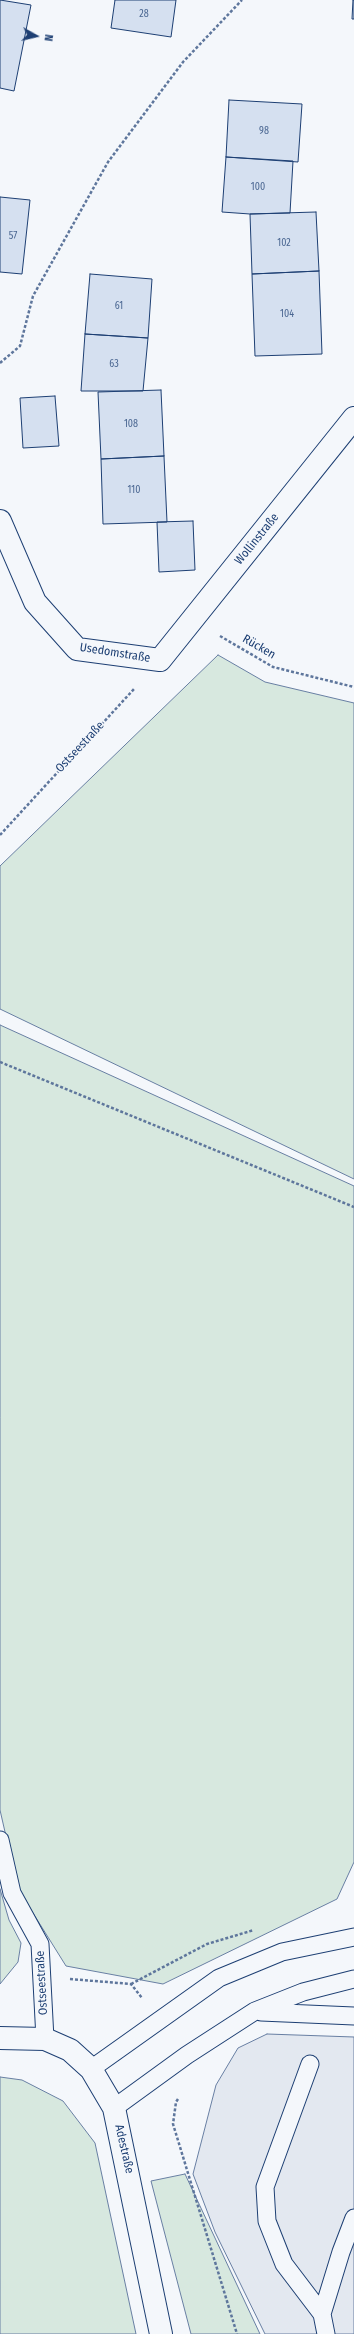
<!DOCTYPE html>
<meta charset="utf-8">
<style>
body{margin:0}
#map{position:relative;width:354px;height:2334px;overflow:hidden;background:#f4f7fb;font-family:"Fira Sans Condensed",sans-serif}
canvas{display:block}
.north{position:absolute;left:16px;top:16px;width:40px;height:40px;-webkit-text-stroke:3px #f4f7fb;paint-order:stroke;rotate:98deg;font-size:11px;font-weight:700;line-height:16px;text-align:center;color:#1d3f73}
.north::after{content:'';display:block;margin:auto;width:14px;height:18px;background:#1d3f73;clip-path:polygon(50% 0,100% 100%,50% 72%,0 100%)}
</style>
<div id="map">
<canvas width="354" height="2334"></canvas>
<div class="north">N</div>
</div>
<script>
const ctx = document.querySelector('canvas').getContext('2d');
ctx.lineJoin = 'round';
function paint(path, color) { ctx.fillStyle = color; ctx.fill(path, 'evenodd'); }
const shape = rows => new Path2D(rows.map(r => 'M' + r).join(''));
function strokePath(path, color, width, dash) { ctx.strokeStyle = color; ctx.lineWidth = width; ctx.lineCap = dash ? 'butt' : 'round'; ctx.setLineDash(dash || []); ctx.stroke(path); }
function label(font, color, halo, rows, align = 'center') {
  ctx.font = font + ' "Fira Sans Condensed",sans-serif'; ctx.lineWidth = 3; ctx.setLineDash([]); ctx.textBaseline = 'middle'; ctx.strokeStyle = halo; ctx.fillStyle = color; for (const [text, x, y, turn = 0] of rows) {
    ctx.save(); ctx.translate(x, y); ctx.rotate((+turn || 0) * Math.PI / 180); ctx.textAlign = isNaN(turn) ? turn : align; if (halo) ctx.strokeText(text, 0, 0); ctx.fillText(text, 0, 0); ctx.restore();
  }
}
const green = shape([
 [218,655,265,682,354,703,354,1179,0,1009,0,866,218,655],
 [0,1025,354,1186,354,1862,337,1899,163,1984,66,1966,18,1889,0,1810,0,1025],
 [0,1889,9,1920,21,1943,18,1962,0,1984,0,1889],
 [0,2077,22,2080,63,2101,95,2143,136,2334,0,2334,0,2077],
 [185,2174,260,2334,191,2334,151,2181,185,2174]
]);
const parking = shape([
 [267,2034,354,2037,354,2334,265,2334,215,2232,193,2174,216,2085,238,2048,267,2034]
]);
const building = shape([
 [0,0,31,5,14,91,0,88,0,0],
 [115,0,176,0,171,37,111,28,115,0],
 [353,0,354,0,354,19,352,19,353,0],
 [229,100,302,104,298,162,226,157,229,100],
 [226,157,293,161,290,213,250,214,222,212,226,157],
 [0,197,30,200,22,274,0,272,0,197],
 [316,212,319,271,252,274,250,214,316,212],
 [319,271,322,354,255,356,252,274,319,271],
 [90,274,152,279,148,338,85,334,90,274],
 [85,334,148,338,143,391,81,391,85,334],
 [161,390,164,456,101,459,98,392,161,390],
 [55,396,59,446,23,448,20,398,55,396],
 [164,456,167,522,103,524,101,459,164,456],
 [193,521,195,570,159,572,157,522,193,521]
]);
const path = shape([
 [0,363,20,346,33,296,108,162,183,62,242,0],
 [220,636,273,667,354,687],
 [0,835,134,689],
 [0,1062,354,1207],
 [70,1979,131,1984,142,1998],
 [131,1984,207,1944,254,1930],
 [178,2099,176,2102,173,2124,237,2334]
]);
const lane = shape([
 [0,1840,12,1893,40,1944,45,2039],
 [261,2012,354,2016],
 [310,2064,265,2187,267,2221,284,2264,322,2314],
 [91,2069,219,1978,282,1952,354,1937],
 [114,2108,187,2055,255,2011,303,1992,354,1979],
 [326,2334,322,2314,341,2252,354,2218]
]);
const street = shape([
 [0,521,35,602,77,649,160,660,354,418]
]);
const secondary = shape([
 [0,2038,45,2039,70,2050,91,2069,114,2108,161,2334]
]);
const numberNames = [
 ["28",144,14],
 ["98",264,131],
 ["100",258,187],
 ["57",13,236],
 ["102",284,243],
 ["61",119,306],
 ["104",287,314],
 ["63",114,364],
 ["108",131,424],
 ["110",134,490]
];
const streetNames = [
 ["Wollinstraße",257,539,-51],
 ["Rücken",259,647,30],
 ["Usedomstraße",115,653,9],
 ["Ostseestraße",80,747,-47],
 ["Ostseestraße",42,1983,-93],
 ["Adestraße",124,2149,77]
];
paint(green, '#d7e8df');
strokePath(green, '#687fa3', 1);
paint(parking, '#e3e8f0');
strokePath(parking, '#687fa3', 1);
paint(building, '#d5e0f0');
strokePath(building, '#1d3f73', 1);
strokePath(lane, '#1d3f73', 19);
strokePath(street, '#1d3f73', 24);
strokePath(secondary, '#1d3f73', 24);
strokePath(path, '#5e769c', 2.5, [3, 2]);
strokePath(lane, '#f4f7fb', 17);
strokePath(street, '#f4f7fb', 22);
strokePath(secondary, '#f4f7fb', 22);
label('10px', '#4b6792', null, numberNames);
label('12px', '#1d3f73', '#f4f7fb', streetNames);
</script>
